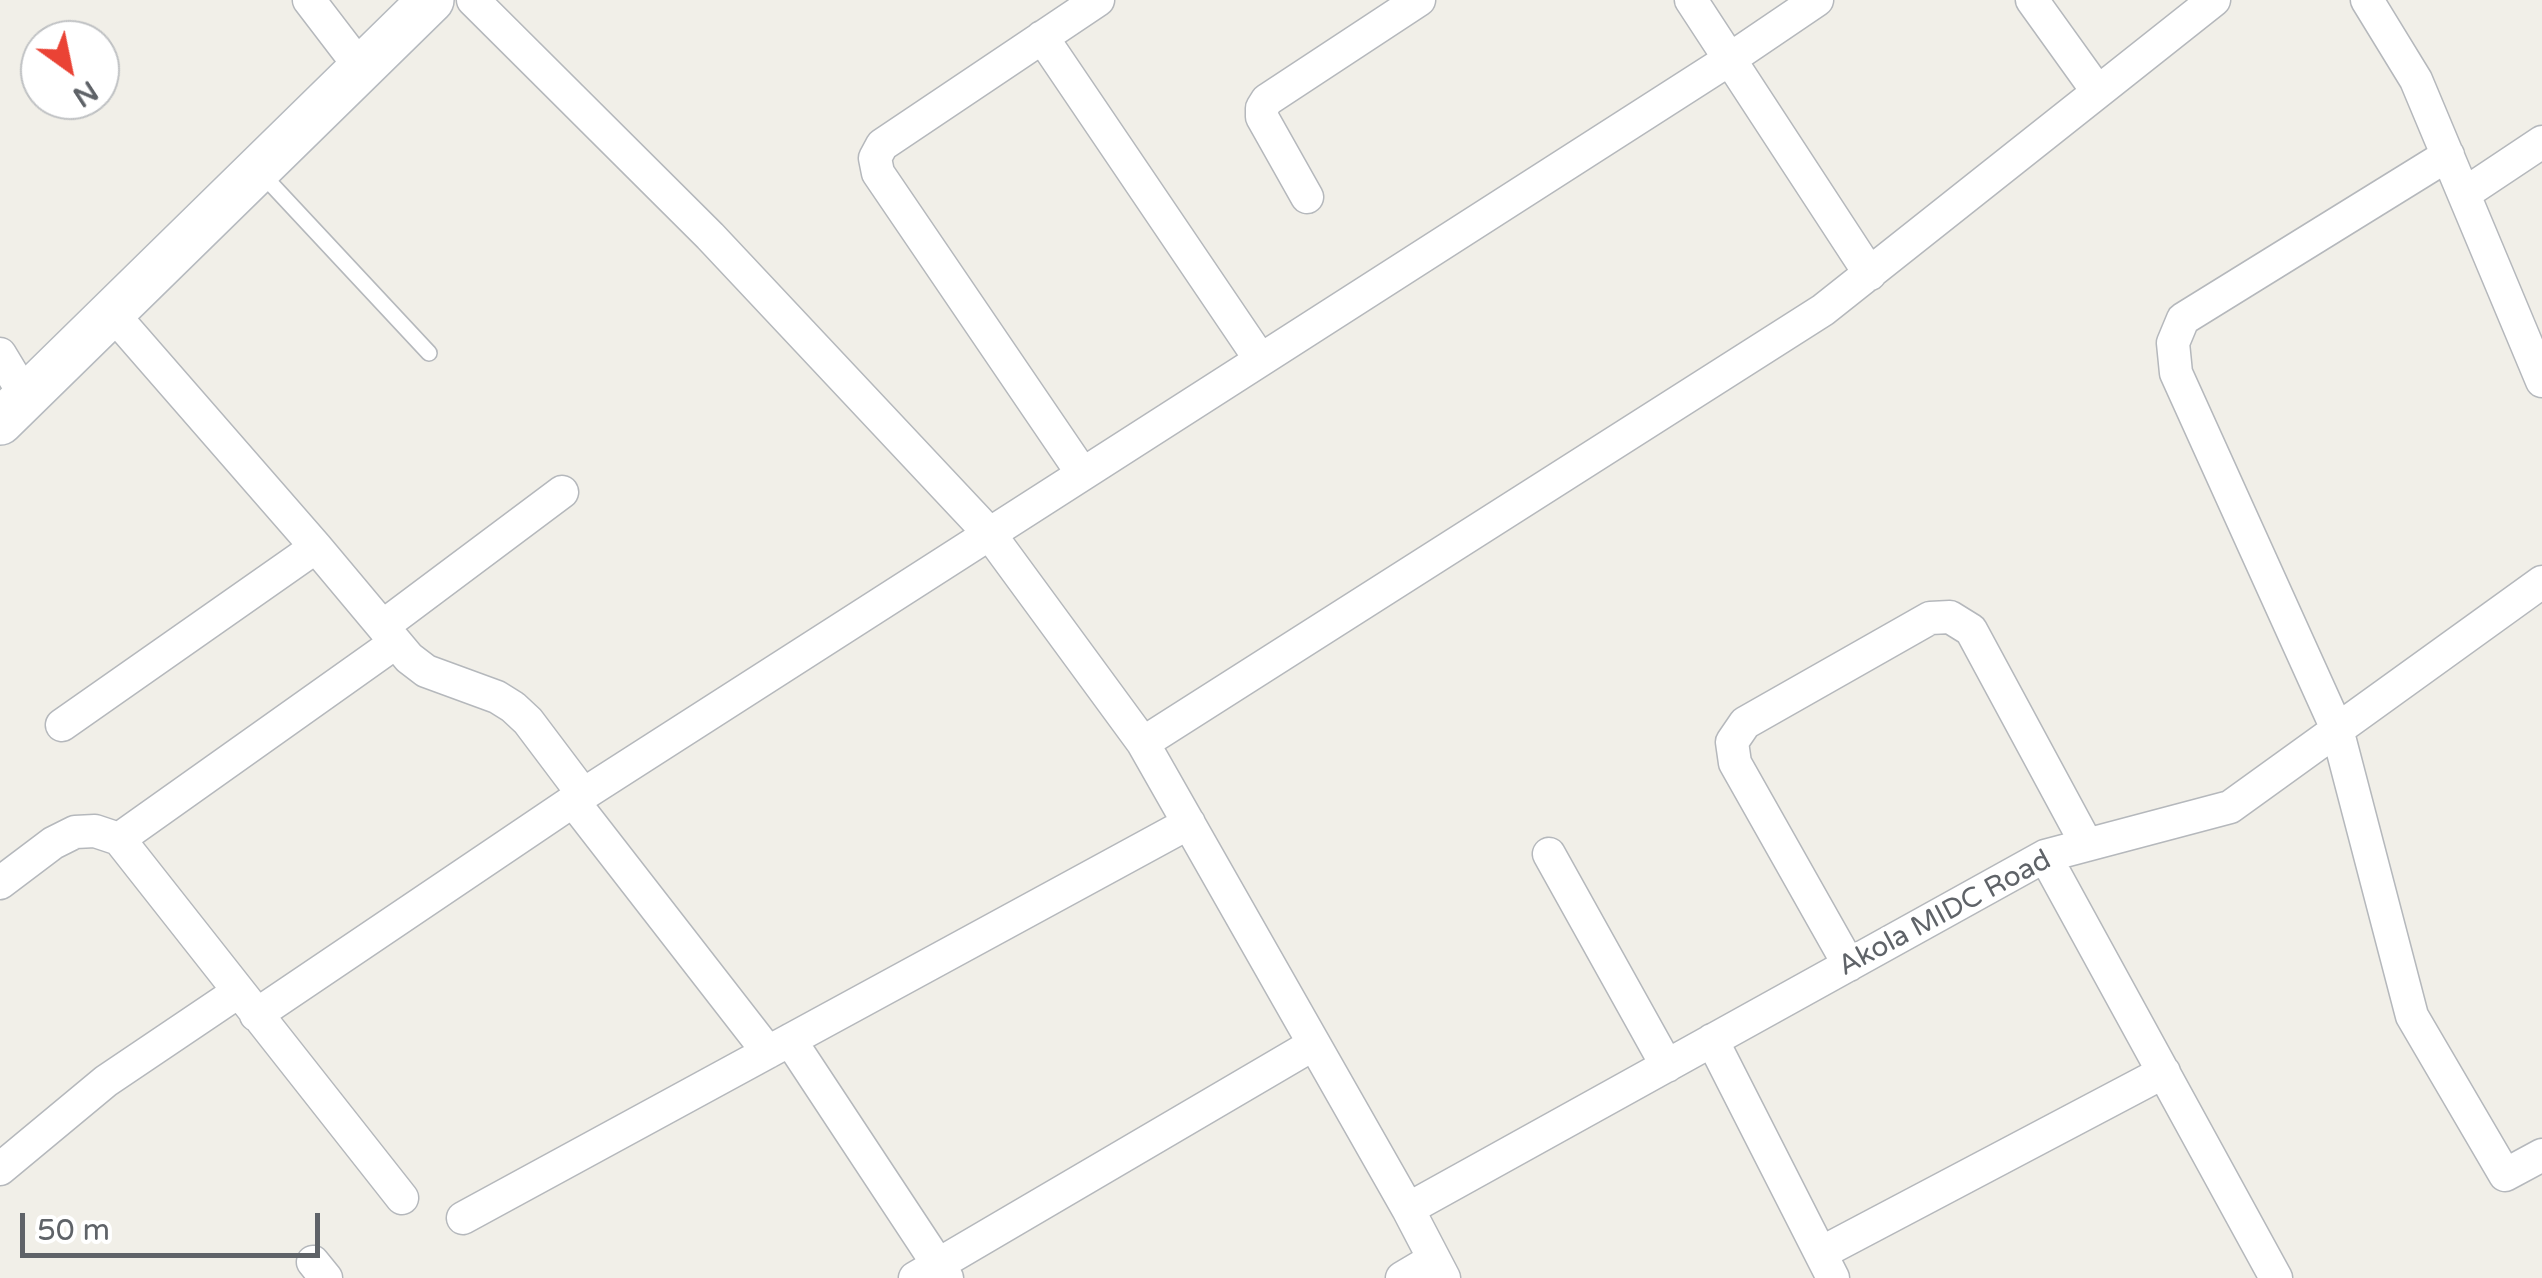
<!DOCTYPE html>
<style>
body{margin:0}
#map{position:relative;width:2542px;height:1278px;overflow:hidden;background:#f1efe8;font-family:"Varela Round",sans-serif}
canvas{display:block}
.north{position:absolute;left:20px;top:20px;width:100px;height:100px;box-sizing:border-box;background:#fff;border:2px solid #bfc1c3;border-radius:50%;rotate:147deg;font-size:28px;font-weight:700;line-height:40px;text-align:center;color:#5f6368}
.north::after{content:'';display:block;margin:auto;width:35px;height:45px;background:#ea4335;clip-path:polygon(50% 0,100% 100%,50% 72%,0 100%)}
.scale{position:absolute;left:20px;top:1213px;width:300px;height:45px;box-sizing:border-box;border:5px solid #5f6368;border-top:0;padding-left:12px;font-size:30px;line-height:35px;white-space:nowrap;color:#5f6368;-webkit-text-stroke:8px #fff;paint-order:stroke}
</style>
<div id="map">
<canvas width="2542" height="1278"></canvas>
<div class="north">N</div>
<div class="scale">50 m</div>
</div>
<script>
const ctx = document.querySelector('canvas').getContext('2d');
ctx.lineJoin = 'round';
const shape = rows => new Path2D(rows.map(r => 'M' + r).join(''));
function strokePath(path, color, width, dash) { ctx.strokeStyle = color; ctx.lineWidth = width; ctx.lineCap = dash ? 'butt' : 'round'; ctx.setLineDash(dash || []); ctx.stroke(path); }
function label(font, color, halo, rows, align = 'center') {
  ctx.font = font + ' "Varela Round",sans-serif'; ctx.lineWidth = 8; ctx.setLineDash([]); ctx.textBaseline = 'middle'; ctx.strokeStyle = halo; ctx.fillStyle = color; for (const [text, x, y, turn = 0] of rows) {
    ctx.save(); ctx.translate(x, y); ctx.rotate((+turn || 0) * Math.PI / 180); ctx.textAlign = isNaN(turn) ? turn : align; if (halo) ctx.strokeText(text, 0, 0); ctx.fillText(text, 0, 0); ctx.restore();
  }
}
const service = shape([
 [261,173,429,353]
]);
const minor = shape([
 [309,0,361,68],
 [473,0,710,236,989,533,1143,743],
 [1691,0,1870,274],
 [2032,0,2098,92],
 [2367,0,2416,80,2542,381],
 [1042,37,1260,359],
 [2448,155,2183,319,2173,343,2176,373,2337,729,2412,1016,2505,1175,2542,1155],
 [2464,194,2542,142],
 [1307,197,1262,117,1262,108,1267,100,1419,0],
 [112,313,316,547,409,658,426,671,497,697,513,707,528,721,583,794],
 [0,354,26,397],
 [1082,473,878,173,875,158,882,145,1098,0],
 [383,626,562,492],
 [62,725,316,547],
 [573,801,768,1052],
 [119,839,395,643],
 [1549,854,1667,1066],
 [2045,856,2276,1278],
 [0,883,53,843,75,832,95,831,119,839,402,1198],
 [1849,965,1735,763,1732,742,1745,723,1930,618,1950,617,1971,630,2087,845],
 [256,1015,573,801,1730,59,1817,0],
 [790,1040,947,1278],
 [1712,1040,1833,1278],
 [0,1169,106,1081,238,992],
 [1408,1209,2045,856,2230,807,2542,582],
 [463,1218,1189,823],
 [1821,1253,2164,1072],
 [313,1262,326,1278],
 [915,1278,1314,1044],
 [1402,1278,1434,1259],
 [1444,1278,1408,1209,1143,743,1823,310,2214,0]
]);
const secondary = shape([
 [0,422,431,0]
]);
const streetNames = [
 ["Akola MIDC Road",1945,914,-28]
];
strokePath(service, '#b5b8bc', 18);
strokePath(minor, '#b5b8bc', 35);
strokePath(secondary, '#b6babf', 48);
strokePath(service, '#fff', 15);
strokePath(minor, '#fff', 32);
strokePath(secondary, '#fff', 45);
label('28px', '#5f6368', '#fff', streetNames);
</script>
